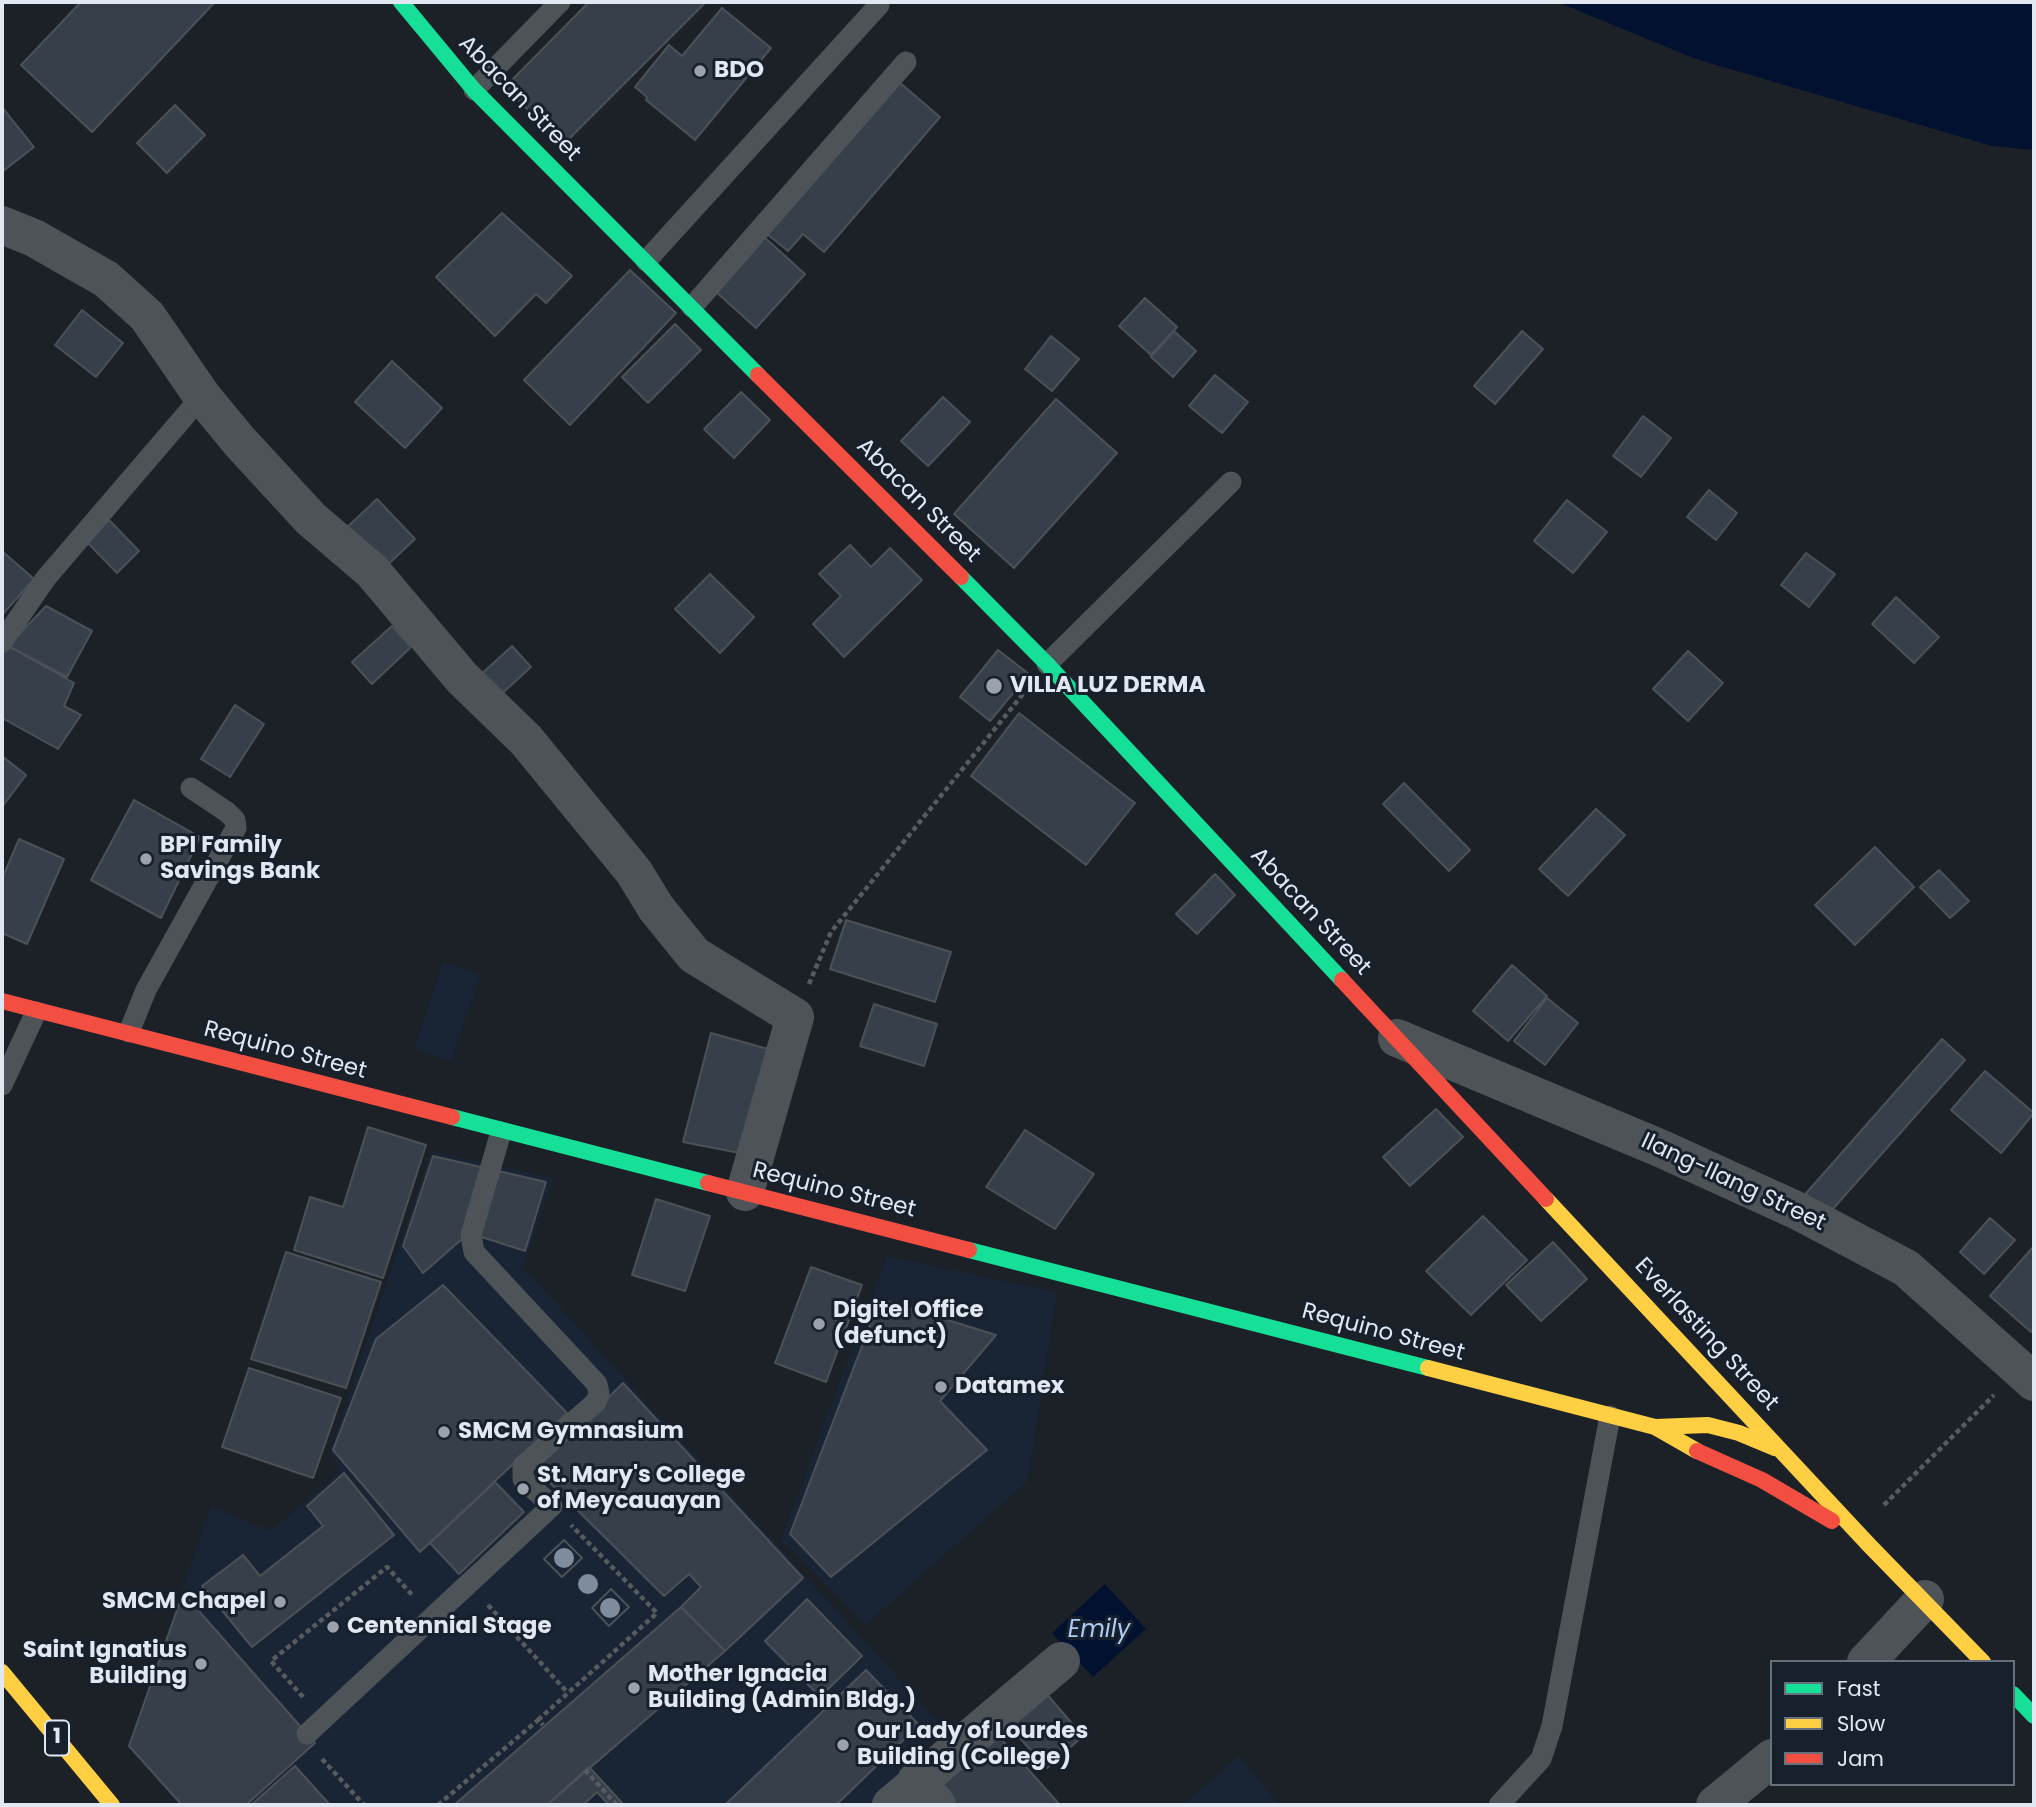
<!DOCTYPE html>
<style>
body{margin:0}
#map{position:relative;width:2036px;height:1807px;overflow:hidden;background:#1c2128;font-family:Poppins,sans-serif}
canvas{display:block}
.frame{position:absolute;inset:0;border:4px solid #e1e8f1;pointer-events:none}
.legend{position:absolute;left:1770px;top:1660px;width:245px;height:126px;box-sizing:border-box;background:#17202d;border:2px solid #68707b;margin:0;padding:9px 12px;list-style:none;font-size:21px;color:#e1e8f1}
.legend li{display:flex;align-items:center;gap:14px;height:35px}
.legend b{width:35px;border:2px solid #68707b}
</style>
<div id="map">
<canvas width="2036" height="1807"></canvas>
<div class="frame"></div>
<ul class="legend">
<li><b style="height:9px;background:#16e098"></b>Fast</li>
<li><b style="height:9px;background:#ffcf43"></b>Slow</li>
<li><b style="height:9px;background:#f24e42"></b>Jam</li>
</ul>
</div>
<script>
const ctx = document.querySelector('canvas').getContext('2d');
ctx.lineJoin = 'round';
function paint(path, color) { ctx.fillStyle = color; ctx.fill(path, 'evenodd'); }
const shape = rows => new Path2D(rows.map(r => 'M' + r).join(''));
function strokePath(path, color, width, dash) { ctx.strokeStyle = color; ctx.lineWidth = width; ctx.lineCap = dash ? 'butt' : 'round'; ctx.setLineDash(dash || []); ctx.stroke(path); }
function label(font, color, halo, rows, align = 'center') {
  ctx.font = font + ' Poppins,sans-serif'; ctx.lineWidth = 6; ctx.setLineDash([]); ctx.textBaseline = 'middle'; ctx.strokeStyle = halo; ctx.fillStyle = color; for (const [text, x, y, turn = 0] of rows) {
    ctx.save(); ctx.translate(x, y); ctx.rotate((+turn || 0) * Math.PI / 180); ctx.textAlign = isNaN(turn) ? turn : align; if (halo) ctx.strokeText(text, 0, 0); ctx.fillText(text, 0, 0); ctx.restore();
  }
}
const built = shape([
 [443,962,481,975,451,1061,414,1049],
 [431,1151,554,1178,523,1267,945,1729,867,1805,179,1805,127,1747,211,1506,271,1531,340,1471,330,1451],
 [887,1256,1057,1292,1028,1481,865,1625,781,1540],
 [1239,1756,1279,1805,1182,1805]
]);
const water = shape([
 [1557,2,2034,2,2034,150,1992,146,1696,59],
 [1105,1584,1146,1629,1093,1677,1052,1633]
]);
const building = shape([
 [81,2,215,2,92,132,21,65,81,2],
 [589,2,706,2,563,145,505,87,589,2],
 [722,8,771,48,695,140,646,100,647,97,635,87,669,45,682,56,722,8],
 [899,82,940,117,824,252,803,234,788,251,767,234,899,82],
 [175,105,205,135,167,173,137,143,175,105],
 [2,107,34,147,2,172,2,107],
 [502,213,572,276,546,303,536,294,495,336,436,277,502,213],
 [764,237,805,274,756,328,715,291,764,237],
 [630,270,676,313,570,425,524,380,630,270],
 [1145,298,1177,327,1151,355,1119,326,1145,298],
 [82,310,123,343,96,377,55,345,82,310],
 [675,324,701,350,648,403,622,377,675,324],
 [1174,331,1196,351,1173,377,1151,357,1174,331],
 [1522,331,1543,349,1495,404,1474,386,1522,331],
 [1051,336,1079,359,1052,391,1025,369,1051,336],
 [392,361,442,408,405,448,355,402,392,361],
 [1215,375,1248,402,1222,433,1189,406,1215,375],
 [741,392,770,420,734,458,704,429,741,392],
 [943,397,970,422,928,466,901,441,943,397],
 [1056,399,1117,453,1014,568,954,514,1056,399],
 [1643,416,1671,438,1641,477,1613,456,1643,416],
 [1709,490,1737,513,1716,540,1687,517,1709,490],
 [377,499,415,539,380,572,342,532,377,499],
 [1567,500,1607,532,1573,573,1534,541,1567,500],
 [109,520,139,551,117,573,87,542,109,520],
 [850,545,871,567,890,548,922,580,844,657,813,624,841,596,819,574,850,545],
 [2,551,34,579,2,615,2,551],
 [1806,553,1835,574,1809,607,1781,585,1806,553],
 [710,574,754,617,720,653,675,609,710,574],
 [1896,597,1939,637,1914,663,1872,624,1896,597],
 [46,606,92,631,67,677,8,646,46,606],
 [392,626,411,647,372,684,352,662,392,626],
 [8,646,74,683,64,706,81,715,58,749,2,718,2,656,8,646],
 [512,646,531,667,496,699,477,678,512,646],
 [998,650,1029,674,990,721,960,697,998,650],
 [1688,651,1723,683,1688,721,1653,689,1688,651],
 [235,705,264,724,230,777,201,759,235,705],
 [1019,713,1135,803,1086,865,971,776,1019,713],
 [2,756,26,775,2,807,2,756],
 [1404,783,1470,850,1449,871,1383,804,1404,783],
 [134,800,200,837,161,918,91,880,134,800],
 [1596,809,1625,835,1568,896,1539,869,1596,809],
 [19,839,64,859,27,944,2,933,2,879,19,839],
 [1875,847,1914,887,1855,945,1815,905,1875,847],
 [1939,870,1969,901,1950,918,1920,887,1939,870],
 [1215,874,1235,895,1197,934,1176,914,1215,874],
 [846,920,951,952,935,1002,830,969,846,920],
 [1512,965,1547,996,1508,1041,1473,1011,1512,965],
 [1547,998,1578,1023,1545,1065,1514,1041,1547,998],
 [874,1004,937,1024,924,1066,860,1046,874,1004],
 [711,1033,775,1051,750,1155,683,1142,711,1033],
 [1942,1039,1965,1060,1831,1211,1801,1199,1942,1039],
 [1985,1071,2034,1113,2001,1153,1951,1110,1985,1071],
 [1436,1109,1463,1137,1410,1186,1383,1157,1436,1109],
 [368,1127,426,1145,383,1278,294,1250,310,1197,343,1207,368,1127],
 [1025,1130,1094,1174,1055,1229,986,1187,1025,1130],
 [433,1156,546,1182,525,1251,469,1233,423,1273,403,1246,433,1156],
 [656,1199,710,1216,685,1291,632,1275,656,1199],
 [1483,1216,1527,1260,1471,1315,1426,1271,1483,1216],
 [1990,1218,2015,1240,1984,1274,1960,1252,1990,1218],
 [1553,1242,1587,1279,1541,1321,1506,1285,1553,1242],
 [2034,1246,2034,1328,2031,1332,1990,1296,2034,1246],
 [286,1252,381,1282,346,1388,251,1359,286,1252],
 [811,1267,862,1285,826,1382,775,1363,811,1267],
 [443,1285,567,1413,420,1552,333,1450,376,1339,443,1285],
 [880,1299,996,1335,940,1401,987,1450,831,1577,790,1534,880,1299],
 [249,1368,341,1398,313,1478,222,1447,249,1368],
 [623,1383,803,1578,725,1651,681,1607,701,1587,689,1574,664,1596,536,1469,623,1383],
 [344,1473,394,1535,252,1647,202,1586,243,1555,260,1576,323,1526,307,1506,344,1473],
 [495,1482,524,1512,459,1574,430,1543,495,1482],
 [564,1540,582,1558,562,1577,544,1559,564,1540],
 [564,1540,582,1558,562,1577,544,1559,564,1540],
 [611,1589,629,1607,609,1626,592,1608,611,1589],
 [611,1589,629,1607,609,1626,592,1608,611,1589],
 [183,1593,315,1743,246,1805,182,1805,129,1746,183,1593],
 [807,1599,862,1656,820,1697,765,1641,807,1599],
 [681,1607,725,1651,547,1805,454,1805,681,1607],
 [866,1670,919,1725,836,1805,725,1805,866,1670],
 [1044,1691,1083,1736,1047,1768,1007,1724,1044,1691],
 [993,1730,1060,1805,949,1805,930,1784,993,1730],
 [295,1766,330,1805,251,1805,295,1766],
 [589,1767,624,1805,609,1805,597,1792,583,1805,547,1805,589,1767]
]);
const path = shape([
 [809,984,831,932,1023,694],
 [1884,1505,1994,1395],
 [488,1605,568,1693],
 [303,1697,271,1661,387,1567,413,1596],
 [538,1720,657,1613,571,1525],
 [322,1759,364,1805],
 [585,1770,617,1805],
 [438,1805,538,1720,543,1725]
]);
const lane = shape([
 [474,90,560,2],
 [646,261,879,5],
 [692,307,906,62],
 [2,642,46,578,202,396],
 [1047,664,1231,482],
 [129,1032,146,990,236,828,235,820,227,812,191,788],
 [2,1085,36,1012],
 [307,1734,552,1506,523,1479,523,1466,596,1402,599,1394,597,1384,474,1252,471,1235,501,1132],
 [1499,1805,1541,1759,1552,1726,1610,1416]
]);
const street = shape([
 [2,225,34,238,106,279,147,316,202,396,240,442,311,519,372,571,462,678,526,740,634,872,656,908,694,955,795,1017,745,1192],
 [1397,1038,1662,1149,1798,1211,1906,1268,2034,1382],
 [1866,1662,1925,1599],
 [916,1781,937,1805],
 [891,1805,1061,1661],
 [1715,1805,1772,1758]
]);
const fast = shape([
 [401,2,474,90,758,375],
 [961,577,1047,664,1342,980],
 [452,1117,708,1183],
 [969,1250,1428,1368],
 [2013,1694,2034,1716]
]);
const slow = shape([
 [1546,1199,1869,1545,1983,1662],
 [1428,1368,1655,1427,1697,1451],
 [1655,1427,1708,1425,1739,1433,1775,1448],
 [2,1672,112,1805]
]);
const jam = shape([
 [758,375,961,577],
 [1342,980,1546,1199],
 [2,1001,452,1117],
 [708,1183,969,1250],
 [1697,1451,1762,1480,1832,1521]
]);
const trees = [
 [564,1558],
 [588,1584],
 [610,1608]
];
const markers = [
 [700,71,7,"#9ca2ab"],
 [994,686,9,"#9ca2ab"],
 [146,859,7,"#9ca2ab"],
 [819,1324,7,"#9ca2ab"],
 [941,1387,7,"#9ca2ab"],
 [444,1432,7,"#9ca2ab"],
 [523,1489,7,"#9ca2ab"],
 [280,1602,7,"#9ca2ab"],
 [333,1627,7,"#9ca2ab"],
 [201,1664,7,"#9ca2ab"],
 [634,1688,7,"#9ca2ab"],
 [843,1745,7,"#9ca2ab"]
];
const shields = [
 [57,1738,24]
];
const shieldNames = [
 ["1",57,1738]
];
const poiNames = [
 ["BDO",714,71],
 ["VILLA LUZ DERMA",1010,686],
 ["BPI Family",160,846],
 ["Savings Bank",160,872],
 ["Digitel Office",833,1311],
 ["(defunct)",833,1337],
 ["Datamex",955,1387],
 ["SMCM Gymnasium",458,1432],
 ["St. Mary's College",537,1476],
 ["of Meycauayan",537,1502],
 ["SMCM Chapel",266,1602,"right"],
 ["Centennial Stage",347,1627],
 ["Saint Ignatius",187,1651,"right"],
 ["Building",187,1677,"right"],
 ["Mother Ignacia",648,1675],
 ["Building (Admin Bldg.)",648,1701],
 ["Our Lady of Lourdes",857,1732],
 ["Building (College)",857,1758]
];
const streetNames = [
 ["Abacan Street",519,99,46],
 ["Abacan Street",918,501,45],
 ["Abacan Street",1310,912,47],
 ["Requino Street",285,1051,15],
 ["Ilang-Ilang Street",1733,1183,25],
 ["Requino Street",834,1191,14],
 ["Requino Street",1383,1333,15],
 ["Everlasting Street",1706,1335,47]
];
const waterNames = [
 ["Emily",1099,1631]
];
paint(built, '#192435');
paint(water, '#031131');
paint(building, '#373f4a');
strokePath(building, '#4c5157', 2);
strokePath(path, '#575b60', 4.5, [5, 3.5]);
strokePath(lane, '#4e5358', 21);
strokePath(street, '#4e5358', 38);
strokePath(fast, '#16e098', 16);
strokePath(slow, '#ffcf43', 16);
strokePath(jam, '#f24e42', 16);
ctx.fillStyle = '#7f8c9e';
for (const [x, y] of trees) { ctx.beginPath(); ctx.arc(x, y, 10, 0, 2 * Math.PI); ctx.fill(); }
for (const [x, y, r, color] of markers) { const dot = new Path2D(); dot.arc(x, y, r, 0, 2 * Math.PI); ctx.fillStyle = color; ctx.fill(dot); strokePath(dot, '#17202d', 2.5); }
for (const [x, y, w] of shields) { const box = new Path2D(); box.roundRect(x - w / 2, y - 17.5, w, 35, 5); ctx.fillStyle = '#17202d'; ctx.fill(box); strokePath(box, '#e1e8f1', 2); }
label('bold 21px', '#e1e8f1', null, shieldNames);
label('bold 23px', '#e1e8f1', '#17202d', poiNames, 'left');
label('23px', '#e1e8f1', '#17202d', streetNames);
label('italic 24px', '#aecaf2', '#17202d', waterNames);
</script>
